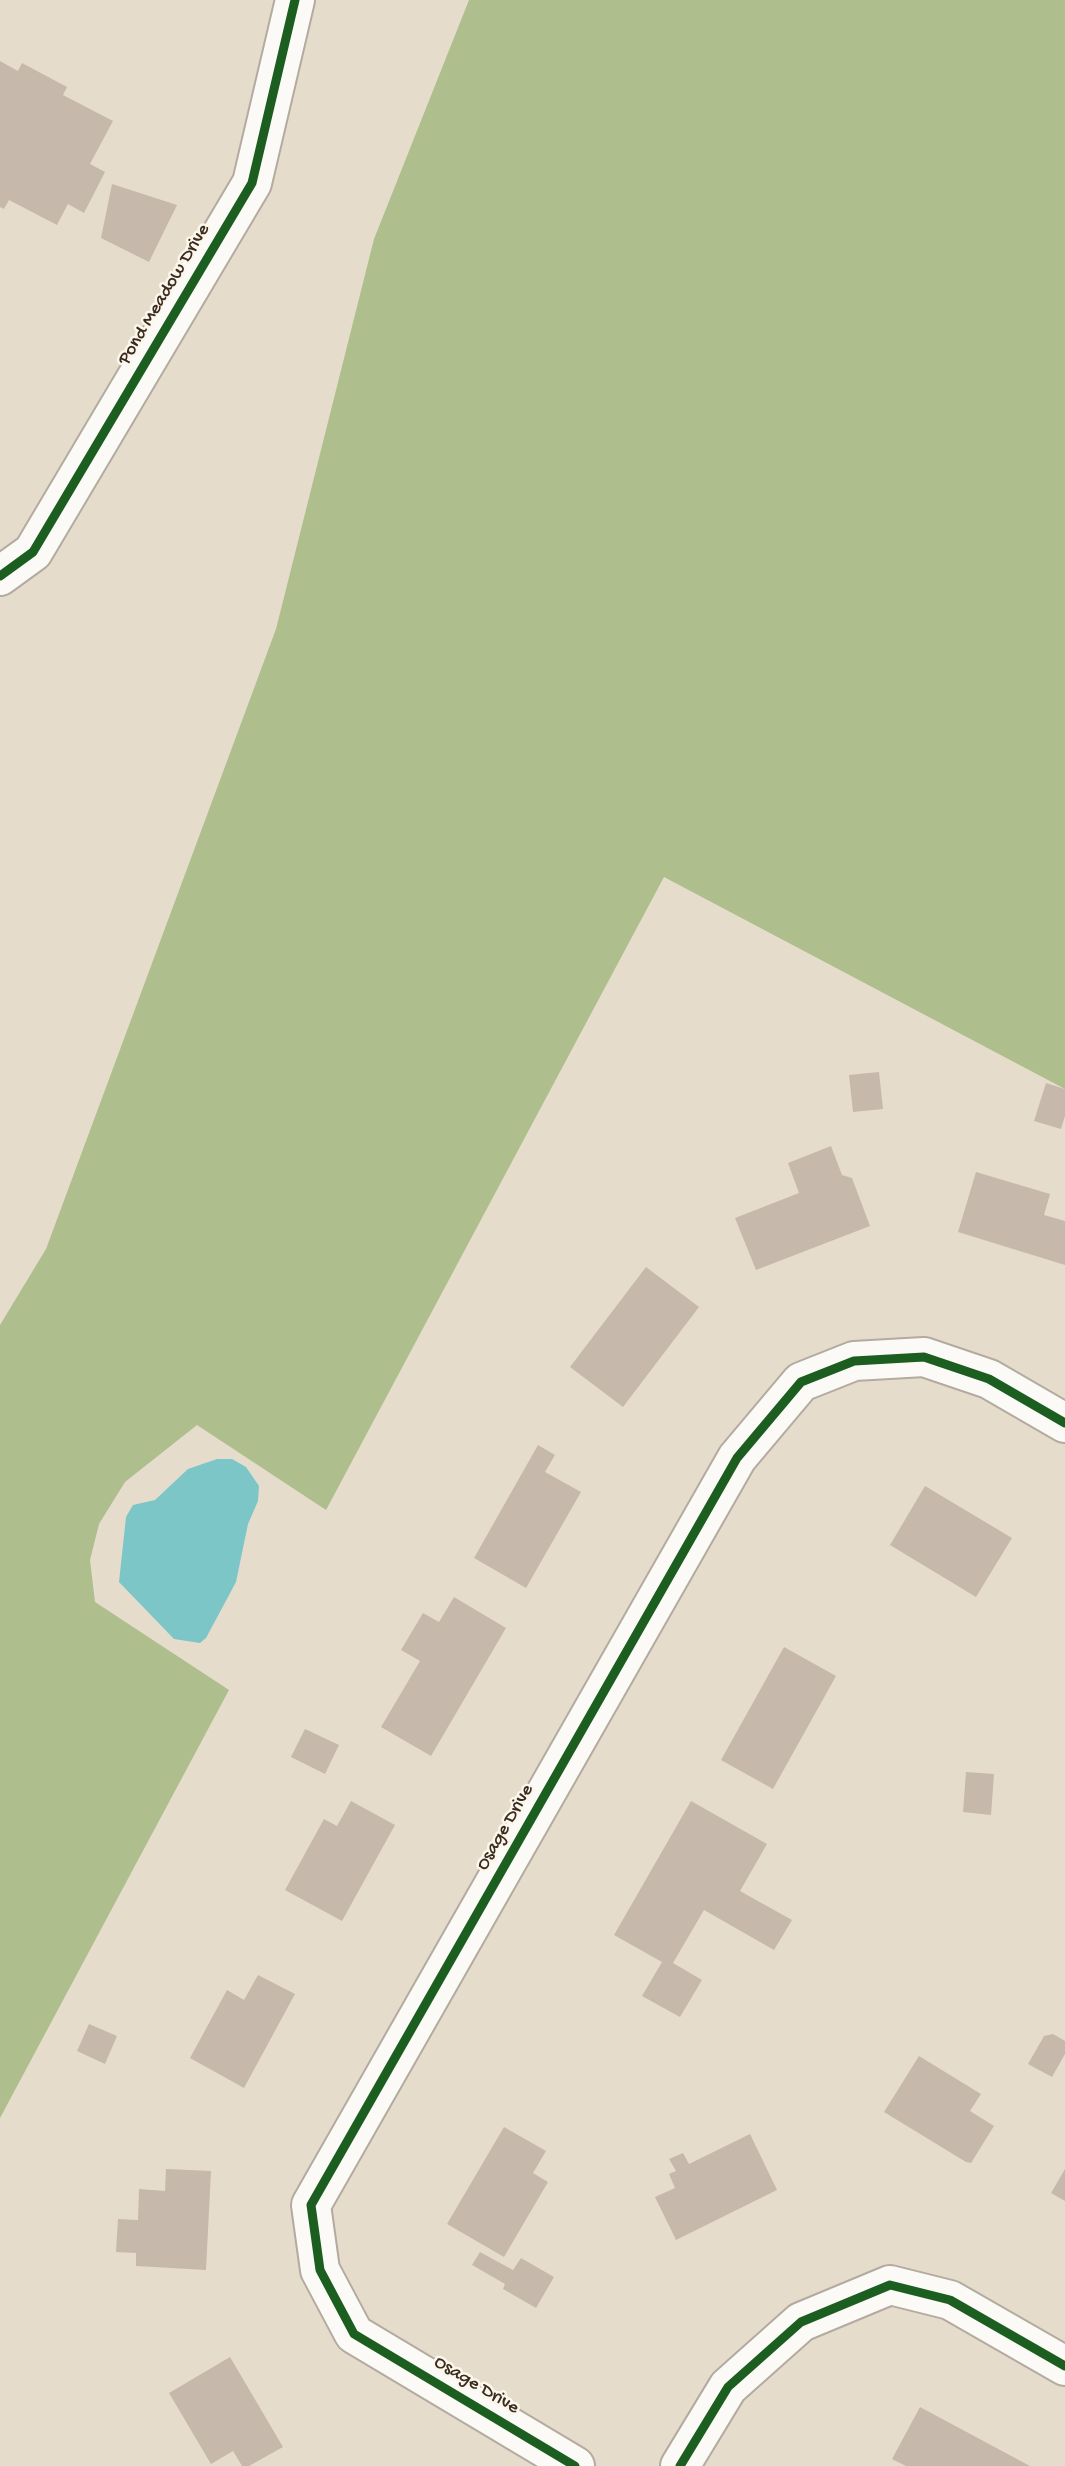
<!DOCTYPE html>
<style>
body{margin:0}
canvas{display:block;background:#e6dccb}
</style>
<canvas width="1065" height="2466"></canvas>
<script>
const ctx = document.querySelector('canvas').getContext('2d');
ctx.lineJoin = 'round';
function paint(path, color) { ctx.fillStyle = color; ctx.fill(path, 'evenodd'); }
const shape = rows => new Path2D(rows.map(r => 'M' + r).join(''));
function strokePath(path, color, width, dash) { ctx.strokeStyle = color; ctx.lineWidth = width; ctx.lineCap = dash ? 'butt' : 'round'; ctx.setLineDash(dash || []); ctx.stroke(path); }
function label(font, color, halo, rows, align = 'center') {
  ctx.font = font + ' "Gochi Hand",sans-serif'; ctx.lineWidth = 5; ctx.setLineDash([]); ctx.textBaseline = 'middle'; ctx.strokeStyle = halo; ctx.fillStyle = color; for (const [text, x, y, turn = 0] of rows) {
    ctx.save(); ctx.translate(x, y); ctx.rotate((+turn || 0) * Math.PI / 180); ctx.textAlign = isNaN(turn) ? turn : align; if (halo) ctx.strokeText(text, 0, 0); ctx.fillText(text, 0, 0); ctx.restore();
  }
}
const forest = shape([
 [469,0,1065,0,1065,1089,664,877,326,1510,197,1425,125,1482,99,1524,90,1560,95,1602,229,1690,0,2118,0,1325,46,1249,276,629,374,239]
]);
const water = shape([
 [217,1459,232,1459,246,1467,259,1486,258,1501,248,1524,236,1582,206,1638,200,1643,174,1639,119,1582,126,1517,133,1505,155,1500,188,1469]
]);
const building = shape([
 [0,61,18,71,22,63,67,87,63,95,113,121,90,164,105,172,84,213,68,204,57,225,9,200,4,209,0,207],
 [112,184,177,205,149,262,101,238],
 [879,1072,883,1109,853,1112,849,1075],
 [1046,1083,1065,1089,1065,1116,1061,1129,1034,1121],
 [831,1146,842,1175,852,1178,870,1226,756,1270,735,1218,799,1193,788,1163],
 [976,1172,1050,1194,1044,1215,1065,1221,1065,1265,958,1232],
 [646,1267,699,1307,623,1407,570,1367],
 [538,1445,555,1455,545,1472,581,1492,526,1588,474,1558],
 [925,1486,1012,1538,976,1597,890,1545],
 [454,1597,506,1628,431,1756,381,1727,420,1661,401,1650,423,1613,439,1622],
 [784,1647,836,1676,773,1789,721,1760],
 [305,1729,339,1745,325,1774,291,1757],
 [966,1772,994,1774,991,1815,963,1812],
 [351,1801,395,1825,342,1921,285,1890,324,1819,337,1826],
 [691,1801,767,1844,740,1891,792,1920,774,1950,704,1910,673,1963,702,1980,680,2017,642,1996,662,1962,614,1935],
 [258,1975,295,1994,244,2088,190,2058,227,1990,244,2000],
 [89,2024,117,2036,105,2064,77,2051],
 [1053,2034,1065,2041,1065,2054,1052,2077,1028,2064,1044,2036],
 [919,2056,981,2094,970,2111,994,2126,971,2163,966,2162,884,2112],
 [504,2127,546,2151,533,2173,548,2182,504,2257,447,2224],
 [750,2134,777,2190,676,2240,655,2197,675,2188,669,2174,676,2171,669,2159,683,2153,689,2164],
 [166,2169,211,2171,206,2270,136,2266,136,2253,116,2252,118,2219,138,2220,139,2189,165,2191],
 [1065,2169,1065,2201,1051,2193],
 [480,2252,513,2270,521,2258,554,2277,536,2308,503,2289,505,2284,472,2265],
 [230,2357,283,2447,249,2466,242,2466,233,2451,211,2464,169,2393],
 [920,2407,1030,2466,906,2466,892,2459]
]);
const minor = shape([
 [0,576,33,552,252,183,295,0],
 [575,2466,354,2334,320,2270,311,2205,737,1458,801,1382,854,1361,924,1357,989,1379,1065,1423],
 [680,2466,728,2387,801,2322,890,2285,950,2300,1065,2366]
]);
const cycleway = shape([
 [0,576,33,552,252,183,295,0],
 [575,2466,354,2334,320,2270,311,2205,737,1458,801,1382,854,1361,924,1357,989,1379,1065,1423],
 [680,2466,728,2387,801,2322,890,2285,950,2300,1065,2366]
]);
const streetNames = [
 ["Pond Meadow Drive",165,295,-59],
 ["Osage Drive",506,1828,-60],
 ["Osage Drive",476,2386,31]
];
paint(forest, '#aebe8d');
paint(water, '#7cc6c7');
paint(building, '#c6b9ab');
strokePath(minor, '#b3aba0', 42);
strokePath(minor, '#fbfaf7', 38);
strokePath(cycleway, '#1b5e20', 9);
label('19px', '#3b2a1e', '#fbf7ec', streetNames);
</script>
